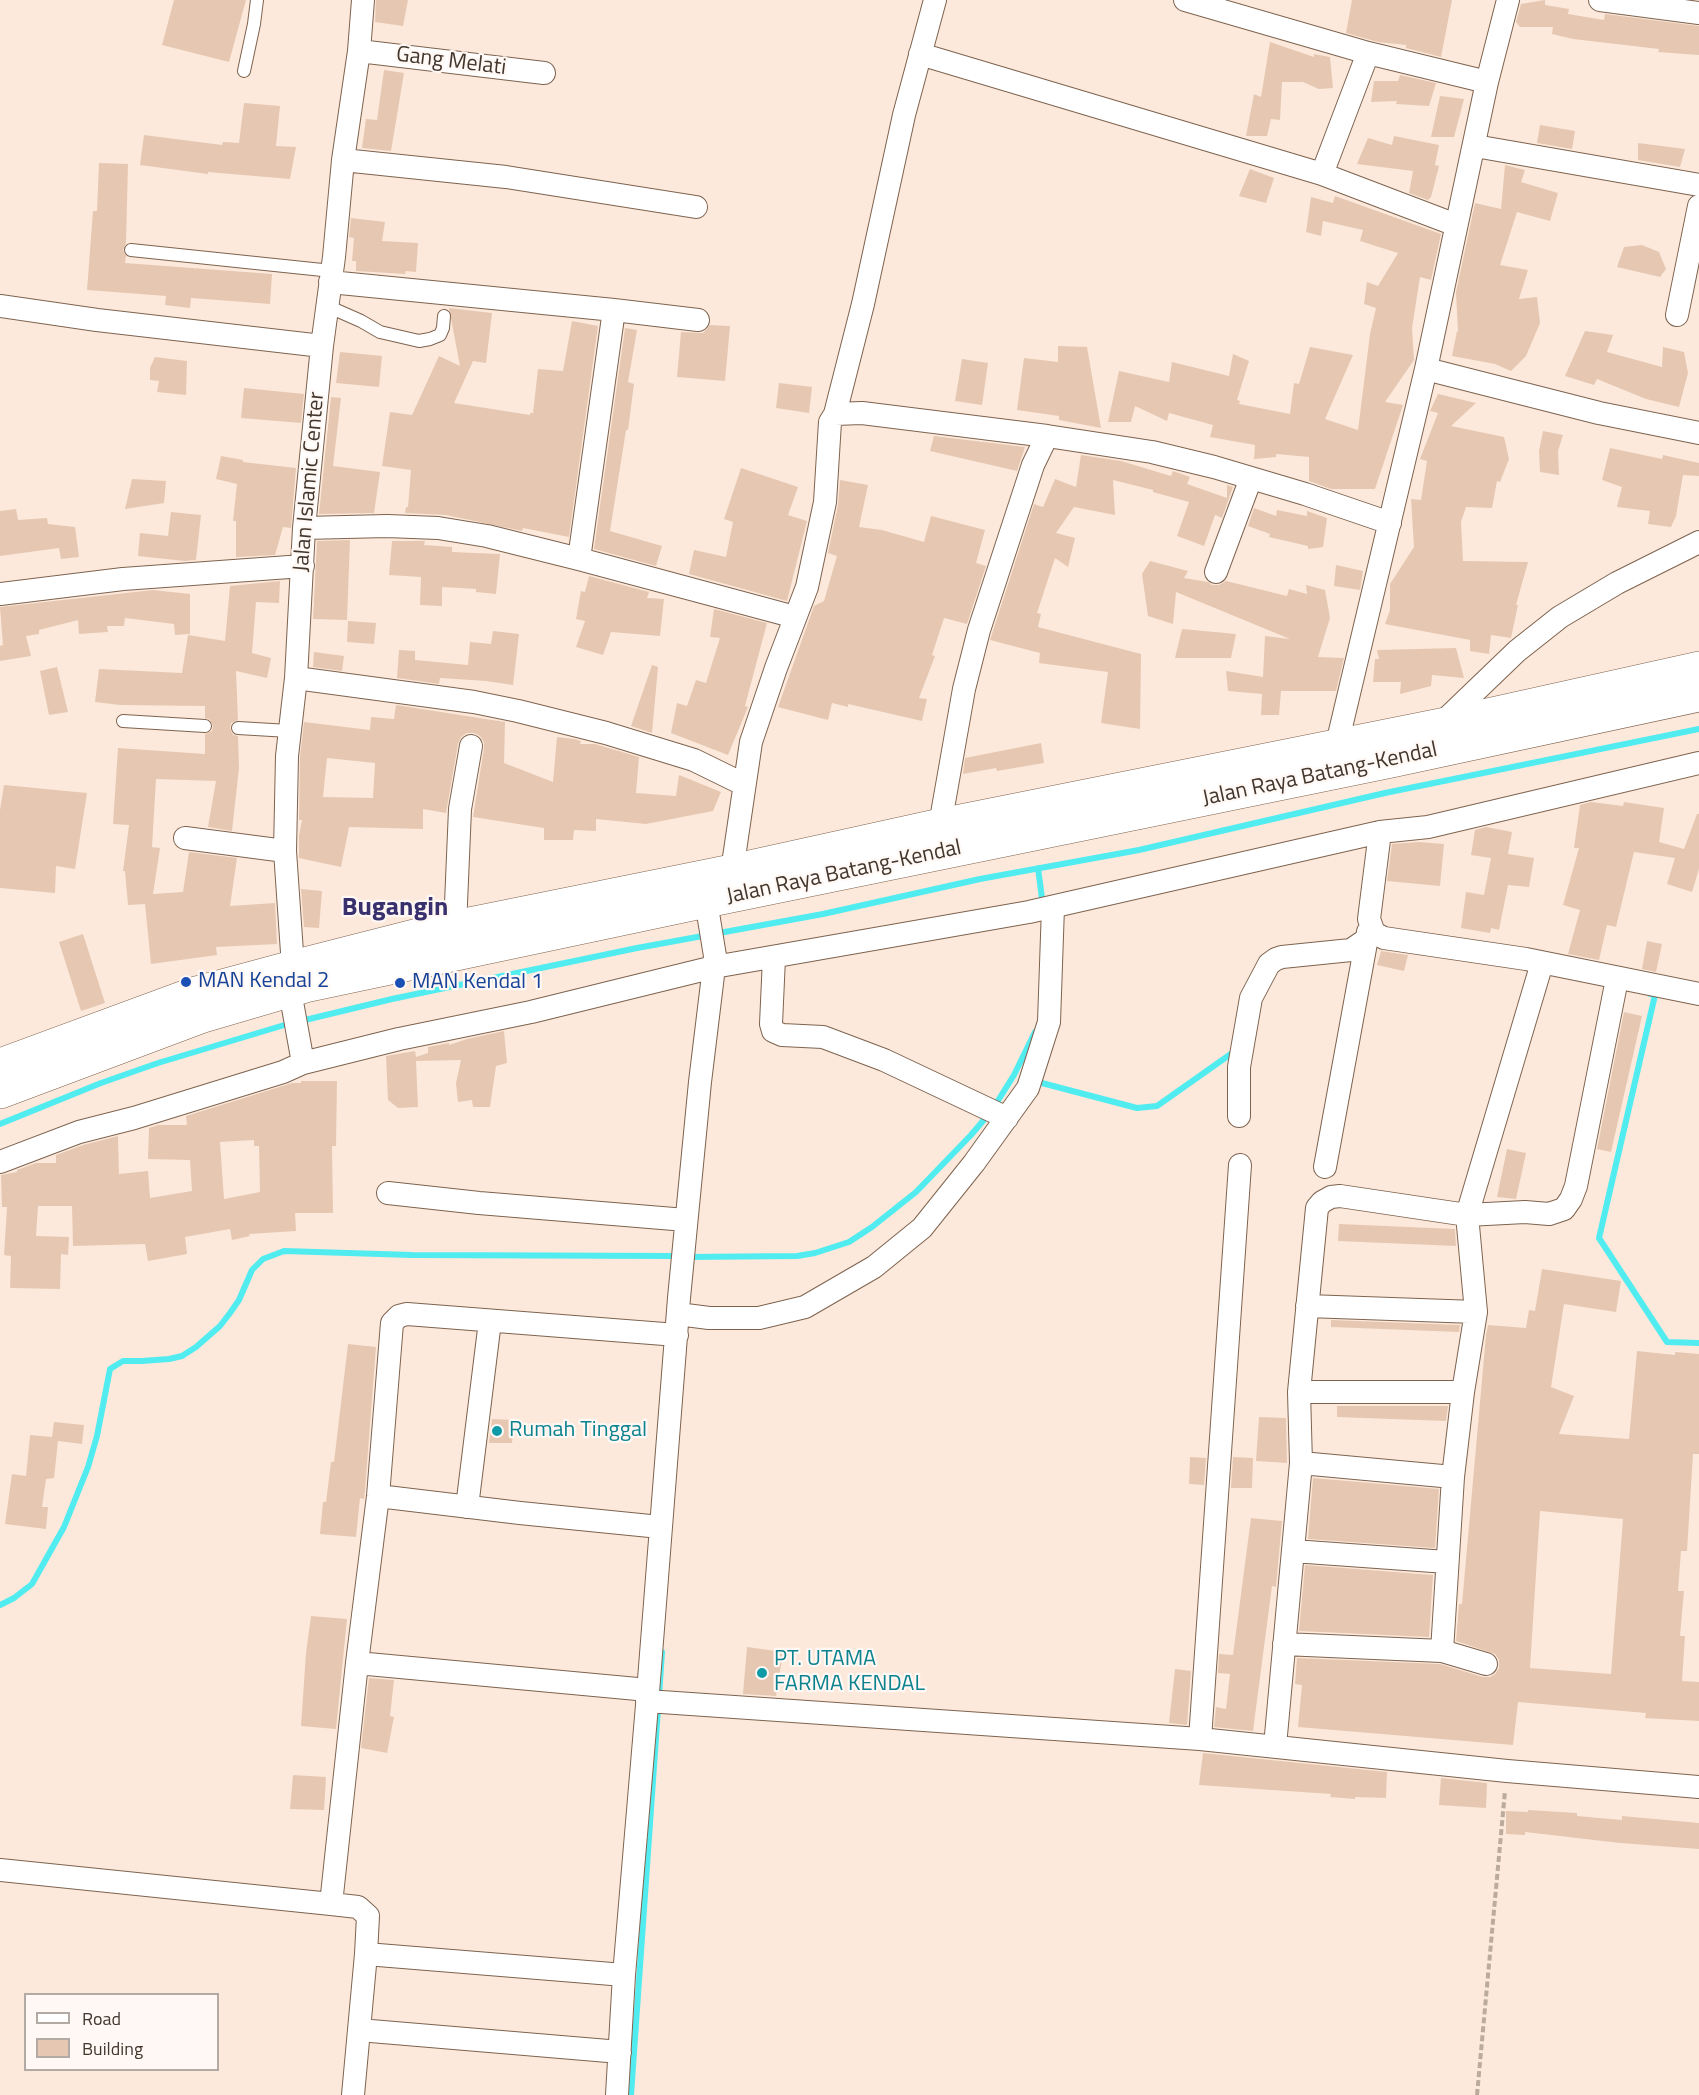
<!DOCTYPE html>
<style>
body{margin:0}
#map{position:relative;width:1699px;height:2095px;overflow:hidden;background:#fce9db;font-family:"Titillium Web",sans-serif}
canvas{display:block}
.legend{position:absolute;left:24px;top:1993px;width:195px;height:78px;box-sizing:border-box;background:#fff8f4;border:2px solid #b3aaa4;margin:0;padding:8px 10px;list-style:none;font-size:18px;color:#42362d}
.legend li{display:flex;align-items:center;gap:12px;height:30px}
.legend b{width:30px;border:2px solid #b3aaa4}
</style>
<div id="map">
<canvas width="1699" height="2095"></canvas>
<ul class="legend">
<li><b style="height:8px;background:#fff"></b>Road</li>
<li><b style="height:16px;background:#e6c8b2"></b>Building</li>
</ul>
</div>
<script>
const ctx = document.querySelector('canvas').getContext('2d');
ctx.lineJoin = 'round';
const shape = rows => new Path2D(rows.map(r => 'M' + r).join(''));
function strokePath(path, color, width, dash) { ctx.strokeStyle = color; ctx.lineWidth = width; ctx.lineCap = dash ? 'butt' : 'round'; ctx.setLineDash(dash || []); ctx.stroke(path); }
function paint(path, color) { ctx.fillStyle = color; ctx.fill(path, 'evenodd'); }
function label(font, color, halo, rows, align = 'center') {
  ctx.font = font + ' "Titillium Web",sans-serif'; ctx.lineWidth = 4.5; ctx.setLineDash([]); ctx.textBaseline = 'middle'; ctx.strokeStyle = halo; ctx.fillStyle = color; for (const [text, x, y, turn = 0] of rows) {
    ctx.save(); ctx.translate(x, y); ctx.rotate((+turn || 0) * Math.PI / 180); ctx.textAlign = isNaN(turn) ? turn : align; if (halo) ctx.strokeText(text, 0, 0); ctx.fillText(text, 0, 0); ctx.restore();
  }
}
const stream = shape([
 [1038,868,1043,906],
 [1650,994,1655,995,1599,1238,1667,1342,1699,1343],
 [301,1021,392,999,637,948,823,914,980,879,1139,850,1385,793,1699,729],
 [1038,1082,1137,1108,1157,1106,1235,1051],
 [994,1107,1014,1075,1035,1032],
 [0,1124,101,1083,158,1063,291,1023],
 [687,1257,797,1256,815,1253,849,1242,872,1227,916,1192,971,1135,988,1115],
 [0,1605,14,1598,32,1584,64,1527,88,1467,97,1436,110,1369,123,1361,142,1361,169,1359,182,1356,196,1347,220,1326,230,1313,239,1300,252,1270,263,1259,284,1251,412,1255,674,1256],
 [659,1696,662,1652],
 [631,2095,658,1709]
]);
const building = shape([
 [174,0,246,0,229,62,162,45],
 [376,0,408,0,403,26,375,22],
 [1352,0,1452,0,1441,57,1406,48,1406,45,1378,42,1346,33],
 [1545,0,1545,5,1569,9,1568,14,1604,20,1605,14,1699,26,1699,55,1658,52,1659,49,1573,39,1552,34,1553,27,1520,27,1516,22,1521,4],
 [1270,42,1314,57,1314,54,1330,57,1333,88,1319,89,1303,82,1282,82,1280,120,1271,119,1267,136,1246,136,1254,94,1261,97],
 [384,70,404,73,391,151,362,148,366,119,377,120],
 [1400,75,1436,83,1429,106,1396,104,1397,101,1371,102,1374,81,1398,81],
 [1440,96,1464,99,1454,137,1431,137],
 [244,103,280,106,276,146,296,147,290,179,208,172,208,174,140,165,144,135,222,145,223,142,239,143],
 [1540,125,1575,131,1572,149,1537,143],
 [1394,136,1439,145,1435,165,1439,166,1431,197,1428,200,1409,193,1413,171,1357,164,1368,138,1392,145],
 [1638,143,1685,149,1680,167,1638,160],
 [99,163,128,164,126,243,123,250,126,256,125,263,272,274,270,304,191,298,190,308,165,305,166,296,87,290,93,211,97,211],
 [1505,165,1525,170,1521,182,1558,193,1550,221,1517,212,1500,265,1528,270,1519,299,1537,297,1540,323,1526,356,1511,371,1495,364,1452,356,1457,331,1458,332,1456,292,1475,203,1501,209],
 [1250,169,1274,178,1266,203,1239,196],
 [1335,196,1441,234,1431,280,1420,277,1412,328,1414,360,1385,402,1403,405,1375,489,1331,489,1309,481,1309,457,1276,454,1276,457,1254,459,1255,445,1210,437,1213,425,1169,413,1167,421,1135,406,1131,422,1108,422,1119,371,1169,382,1172,362,1229,376,1233,354,1249,361,1237,400,1240,401,1239,404,1290,414,1294,383,1299,384,1310,347,1353,355,1325,419,1358,430,1370,334,1376,308,1364,304,1367,282,1378,286,1398,253,1360,241,1363,230,1323,221,1321,236,1306,232,1311,197,1333,203],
 [351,218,385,222,382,241,418,243,416,272,406,271,405,274,356,271,356,261,352,261,354,238,349,237],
 [1642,245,1659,252,1666,269,1660,277,1617,267,1624,247],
 [449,308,492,313,486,363,473,361,454,403,530,415,530,413,533,413,538,369,563,371,572,321,598,326,569,537,523,528,522,531,446,515,405,513,406,507,408,507,411,470,382,466,390,412,412,415,439,356,460,366],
 [710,325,730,326,725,381,677,377,681,332,703,333],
 [625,328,637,330,628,382,634,384,628,430,626,430,610,531,662,546,656,566,594,549],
 [1585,331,1613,335,1607,352,1662,367,1663,347,1684,352,1688,373,1679,407,1646,399,1597,379,1594,385,1565,376],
 [1058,346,1087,347,1101,428,1059,420,1059,416,1017,410,1024,358,1058,362],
 [340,352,382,356,379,387,336,383],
 [155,357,187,361,186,395,157,392,159,381,150,380,150,368],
 [962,359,988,363,982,405,955,401],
 [779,383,812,387,809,413,776,408],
 [244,388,304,394,301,423,241,418],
 [1438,394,1476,403,1451,426,1504,437,1509,459,1500,482,1497,481,1492,508,1466,507,1461,522,1463,561,1528,562,1516,605,1518,605,1511,638,1491,635,1489,654,1470,651,1470,640,1385,624,1390,610,1390,584,1414,547,1411,499,1421,500,1427,461,1420,459,1438,413,1430,411],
 [331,397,341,398,333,466,380,472,374,513,319,514],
 [1543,431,1563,435,1558,451,1559,475,1540,472,1539,451],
 [934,436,1025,447,1017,471,930,451],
 [1610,448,1662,459,1663,455,1699,463,1699,476,1683,475,1676,516,1671,527,1648,524,1650,511,1617,507,1622,487,1602,480],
 [1081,455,1121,461,1171,476,1173,471,1190,477,1187,484,1227,498,1227,485,1233,487,1222,518,1215,515,1204,546,1177,536,1189,502,1153,492,1153,490,1113,480,1115,515,1074,507,1056,533,1075,538,1068,567,1055,558,1037,613,1041,614,1038,627,1141,654,1140,729,1101,723,1108,672,1039,663,1040,653,990,640,1034,504,1043,507,1055,479,1076,487],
 [221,456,243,460,243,462,296,468,291,528,283,527,275,555,236,557,236,521,233,521,237,484,216,479],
 [741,468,798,487,788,515,807,521,787,601,689,574,694,550,726,557,733,522,724,519],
 [132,479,166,481,164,503,125,509],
 [840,480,868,485,859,527,882,530,924,542,931,516,985,530,976,563,986,566,967,624,944,618,932,655,935,656,919,698,927,699,922,721,848,704,848,707,832,703,828,720,778,707,814,606,824,601,837,556,828,553,838,505],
 [1254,508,1276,516,1277,510,1307,516,1307,511,1327,518,1323,547,1308,549,1308,546,1269,537,1270,534,1248,526],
 [16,509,18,520,47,518,48,524,75,527,79,557,61,559,59,548,0,556,0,511],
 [171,512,201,515,196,560,185,561,138,556,140,533,168,536],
 [350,540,347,620,313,619,317,541],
 [392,541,425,541,424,545,452,547,452,552,500,554,496,594,476,592,476,589,442,587,442,606,420,605,421,577,389,575],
 [1150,561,1188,571,1184,578,1208,582,1212,585,1219,585,1226,581,1287,596,1289,589,1307,594,1306,585,1325,590,1330,618,1318,657,1344,658,1336,691,1281,691,1279,715,1261,715,1262,694,1228,691,1226,671,1263,677,1265,636,1290,639,1176,592,1173,624,1148,616,1142,574],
 [1336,565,1363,571,1360,590,1334,586],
 [589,576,649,592,647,598,664,599,660,636,611,632,603,655,576,647,585,621,576,619,581,591,585,592],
 [280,581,279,603,256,602,252,653,271,658,267,678,236,671,238,720,231,723,230,728,233,735,238,736,239,768,232,831,208,827,216,781,156,779,152,847,160,848,153,894,183,892,189,852,237,858,230,906,275,903,277,944,216,947,217,955,151,964,145,904,128,905,125,871,123,871,129,825,113,824,118,748,205,754,205,734,212,731,213,726,210,720,205,718,205,706,120,705,95,702,99,669,182,673,188,635,225,641,230,586],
 [153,590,190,594,190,634,175,635,174,624,125,618,124,626,107,626,108,632,79,634,78,620,39,630,39,634,26,636,31,656,0,661,0,646,3,645,0,607],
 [714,609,767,623,745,706,748,707,728,755,671,733,677,703,687,706,696,680,706,683,720,638,710,637],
 [348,621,376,623,374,644,347,642],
 [1182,629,1236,634,1231,658,1175,658],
 [493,631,519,634,513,685,486,681,440,678,439,684,397,678,399,650,415,651,415,660,468,665,470,642,491,644],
 [1456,648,1464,678,1432,675,1431,686,1400,694,1401,682,1373,682,1375,659,1379,659,1377,650],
 [314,652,344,656,342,671,313,667],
 [652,665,658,667,652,733,631,726],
 [57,667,68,712,49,715,40,671],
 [396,705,505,722,504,763,553,782,557,737,574,739,581,741,580,744,595,744,639,757,636,793,676,796,679,775,721,792,713,811,646,824,596,819,596,831,574,830,573,840,544,840,544,828,473,817,484,748,484,742,480,736,474,733,467,733,461,737,458,744,446,813,423,809,423,829,349,827,341,867,299,858,299,836,302,820,299,820,300,757,304,722,370,730,371,717,394,719],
 [327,758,375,763,373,798,323,797],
 [1041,743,1044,763,997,771,996,768,963,774,965,758],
 [4,785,87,793,75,869,56,866,55,893,0,888,0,810],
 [1591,802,1623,806,1624,802,1664,808,1659,842,1684,849,1697,814,1699,814,1699,869,1692,892,1667,884,1675,858,1634,852,1616,927,1607,925,1599,960,1568,954,1580,910,1563,905,1579,848,1574,848,1580,805],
 [1486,827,1512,832,1508,854,1534,858,1529,887,1508,885,1499,930,1491,928,1490,933,1461,928,1466,892,1484,895,1491,858,1471,855,1475,830],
 [1419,842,1444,844,1440,886,1387,881,1392,844],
 [301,889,322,891,319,928,304,927],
 [83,934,105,1003,81,1011,59,942],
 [1647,941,1662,944,1656,972,1642,969],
 [1381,951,1408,955,1404,971,1377,965],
 [1624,1012,1642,1016,1611,1152,1597,1149],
 [504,1031,507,1063,496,1066,490,1107,473,1107,472,1100,458,1102,456,1083,461,1060,416,1061,418,1107,398,1108,388,1100,386,1056,415,1051,416,1057,428,1053,428,1047,449,1043,449,1045,467,1039],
 [301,1081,337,1081,336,1146,332,1146,333,1213,295,1213,296,1231,249,1234,250,1236,232,1240,230,1229,185,1237,187,1254,148,1261,145,1244,73,1246,72,1206,38,1206,36,1236,69,1237,68,1255,61,1254,60,1289,10,1288,11,1256,4,1255,7,1207,2,1207,1,1175,17,1172,17,1170,36,1163,56,1163,56,1155,83,1145,118,1136,119,1174,148,1171,150,1198,192,1191,190,1160,148,1159,149,1128,158,1125,187,1125,186,1116,292,1083,301,1083],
 [254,1140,254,1146,259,1146,260,1192,224,1199,220,1142],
 [1507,1149,1526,1153,1516,1199,1497,1197],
 [1339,1224,1455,1229,1456,1246,1338,1241],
 [1542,1269,1621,1281,1616,1312,1564,1304,1551,1387,1574,1396,1559,1434,1629,1439,1637,1351,1675,1355,1675,1352,1699,1354,1699,1454,1693,1454,1687,1551,1681,1551,1678,1591,1684,1591,1680,1636,1685,1636,1682,1681,1699,1682,1699,1721,1645,1718,1646,1713,1518,1702,1513,1745,1298,1727,1302,1685,1295,1684,1297,1658,1440,1664,1483,1677,1490,1677,1495,1674,1499,1668,1499,1660,1495,1654,1456,1641,1459,1604,1462,1604,1486,1335,1488,1325,1526,1328,1529,1310,1535,1311],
 [1540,1511,1623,1519,1611,1674,1530,1668],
 [1331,1320,1460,1325,1459,1332,1331,1327],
 [348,1344,376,1347,365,1490,364,1499,360,1498,356,1537,320,1534,323,1502,326,1502,331,1462,334,1462],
 [1337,1406,1448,1406,1446,1421,1337,1417],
 [1259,1417,1286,1418,1287,1463,1256,1461],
 [492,1419,514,1420,512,1443,489,1443],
 [54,1422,84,1425,82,1444,58,1441,54,1478,46,1479,42,1507,48,1507,46,1529,5,1524,12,1474,26,1476,30,1435,52,1437],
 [1190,1457,1206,1458,1204,1485,1189,1484],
 [1233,1457,1253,1458,1252,1488,1231,1488],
 [1313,1478,1439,1489,1435,1548,1308,1539],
 [1251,1518,1282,1521,1276,1587,1272,1586,1253,1731,1214,1727,1216,1707,1226,1709,1230,1674,1218,1673,1219,1654,1233,1655],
 [1305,1565,1433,1575,1429,1637,1299,1631],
 [311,1616,347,1619,336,1729,301,1726,306,1653],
 [747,1647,783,1652,776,1696,743,1694],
 [1175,1669,1191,1671,1187,1725,1169,1723],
 [369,1678,394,1680,390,1716,394,1717,387,1753,361,1748],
 [1203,1753,1387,1772,1386,1798,1355,1797,1355,1799,1330,1797,1331,1794,1199,1785],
 [293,1775,326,1777,324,1810,290,1809],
 [1441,1778,1487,1783,1486,1808,1439,1805],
 [1528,1810,1577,1813,1577,1816,1622,1820,1622,1816,1699,1823,1699,1849,1620,1843,1525,1832,1525,1835,1506,1834,1506,1811,1528,1812]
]);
const path = shape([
 [1477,2095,1505,1791]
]);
const lane = shape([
 [244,71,254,24,257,0],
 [131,250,332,271],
 [327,306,361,321,380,332,419,341,430,339,440,335,443,328,444,316],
 [123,721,205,726],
 [238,728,289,731]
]);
const street = shape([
 [1185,0,1368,53,1487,82],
 [1600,0,1699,13],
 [359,51,544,73],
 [1368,53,1322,174,1456,225],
 [920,54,1322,174],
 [1475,146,1699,185],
 [343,160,506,177,696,207],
 [330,282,614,310,698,320],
 [0,306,97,320,322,346],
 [1677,315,1699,206],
 [1426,369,1599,413,1699,433],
 [835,414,862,413,1047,436,1152,452,1214,467,1305,494,1390,523],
 [304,528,387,526,438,528,487,536,579,559,795,617],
 [579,559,614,310],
 [1216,572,1251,478],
 [0,594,123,579,303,566],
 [296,678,474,702,518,711,606,733,694,760,743,784],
 [1441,724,1517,651,1560,617,1617,583,1699,542],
 [1337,744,1426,369,1487,82,1508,0],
 [940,825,964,689,979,630,1033,465,1047,436],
 [1380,832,1369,919,1374,933,1384,938,1526,959,1699,994],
 [185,838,285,851],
 [732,871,751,742,776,668,807,587,825,502,830,422,835,414,863,304,904,115,935,0],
 [455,927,460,809,471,746],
 [774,958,771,1024,773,1031,782,1035,823,1037,884,1060,1007,1118],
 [303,1063,290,991,293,967,285,851,287,756,296,678,304,528,322,346,334,257,343,160,359,51,363,0],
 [1239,1116,1239,1067,1251,998,1269,964,1276,959,1282,957,1351,950,1367,939],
 [0,1162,79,1132,134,1118,283,1072,303,1063,399,1039,531,1012,714,967,1029,912,1380,832,1428,827,1699,763],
 [1325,1167,1368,932],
 [388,1193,479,1203,686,1220],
 [1307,1306,1476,1312],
 [678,1314,709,1318,759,1318,805,1307,874,1267,922,1228,974,1163,1028,1088,1049,1022,1053,907],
 [1299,1392,1463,1392],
 [1301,1463,1453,1477],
 [378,1496,520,1513,660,1527],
 [467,1507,490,1321],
 [1293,1551,1447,1562],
 [1284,1644,1442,1651,1486,1664],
 [1442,1651,1453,1477,1463,1392,1476,1312,1467,1215,1542,963],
 [357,1663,648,1690],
 [647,1701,1200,1739,1507,1771,1699,1787],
 [1200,1739,1240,1165],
 [1275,1746,1301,1463,1299,1392,1317,1208,1322,1202,1331,1197,1340,1196,1467,1215,1525,1212,1549,1214,1564,1209,1571,1199,1576,1186,1617,979],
 [0,1870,331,1904,357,1663,378,1496,392,1323,399,1316,407,1314,677,1335],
 [331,1904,358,1907,368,1916,366,1954],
 [359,2030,620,2052],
 [353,2095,366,1954,624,1975],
 [617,2095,624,1975,647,1705,679,1298,700,1082,714,967,715,956,706,901]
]);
const highway = shape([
 [0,1065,193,994,293,967,430,932,732,871,940,825,1461,721,1699,668],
 [0,1092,200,1017,309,985,706,901,1391,761,1699,695]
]);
const markers = [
 [186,982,6,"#1a4fb4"],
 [400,983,6,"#1a4fb4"],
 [497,1431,6,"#0f9aa8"],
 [762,1673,6,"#0f9aa8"]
];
const streetNames = [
 ["Gang Melati",451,62,7],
 ["Jalan Islamic Center",310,482,-85],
 ["Jalan Raya Batang-Kendal",1320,775,-12],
 ["Jalan Raya Batang-Kendal",844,873,-12]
];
const transitNames = [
 ["MAN Kendal 2",198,982],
 ["MAN Kendal 1",412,983]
];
const cultureNames = [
 ["Rumah Tinggal",509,1431],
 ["PT. UTAMA",774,1660],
 ["FARMA KENDAL",774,1685]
];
const quarterNames = [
 ["Bugangin",395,909]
];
strokePath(stream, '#51ecf0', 6);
paint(building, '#e6c8b2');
strokePath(lane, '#7e634f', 14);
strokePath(street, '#7e634f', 24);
strokePath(highway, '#7e634f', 34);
strokePath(path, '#bbab9e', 4, [6, 3]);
strokePath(lane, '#fff', 12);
strokePath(street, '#fff', 22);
strokePath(highway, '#fff', 33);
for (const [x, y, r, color] of markers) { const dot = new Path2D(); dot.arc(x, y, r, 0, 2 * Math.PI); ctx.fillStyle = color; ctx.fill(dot); strokePath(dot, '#fff8f4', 2); }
label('22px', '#42362d', '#fff8f4', streetNames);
label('22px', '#164399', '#fff8f4', transitNames, 'left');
label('22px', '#0d838f', '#fff8f4', cultureNames, 'left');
label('bold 26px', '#38316d', '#fff8f4', quarterNames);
</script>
